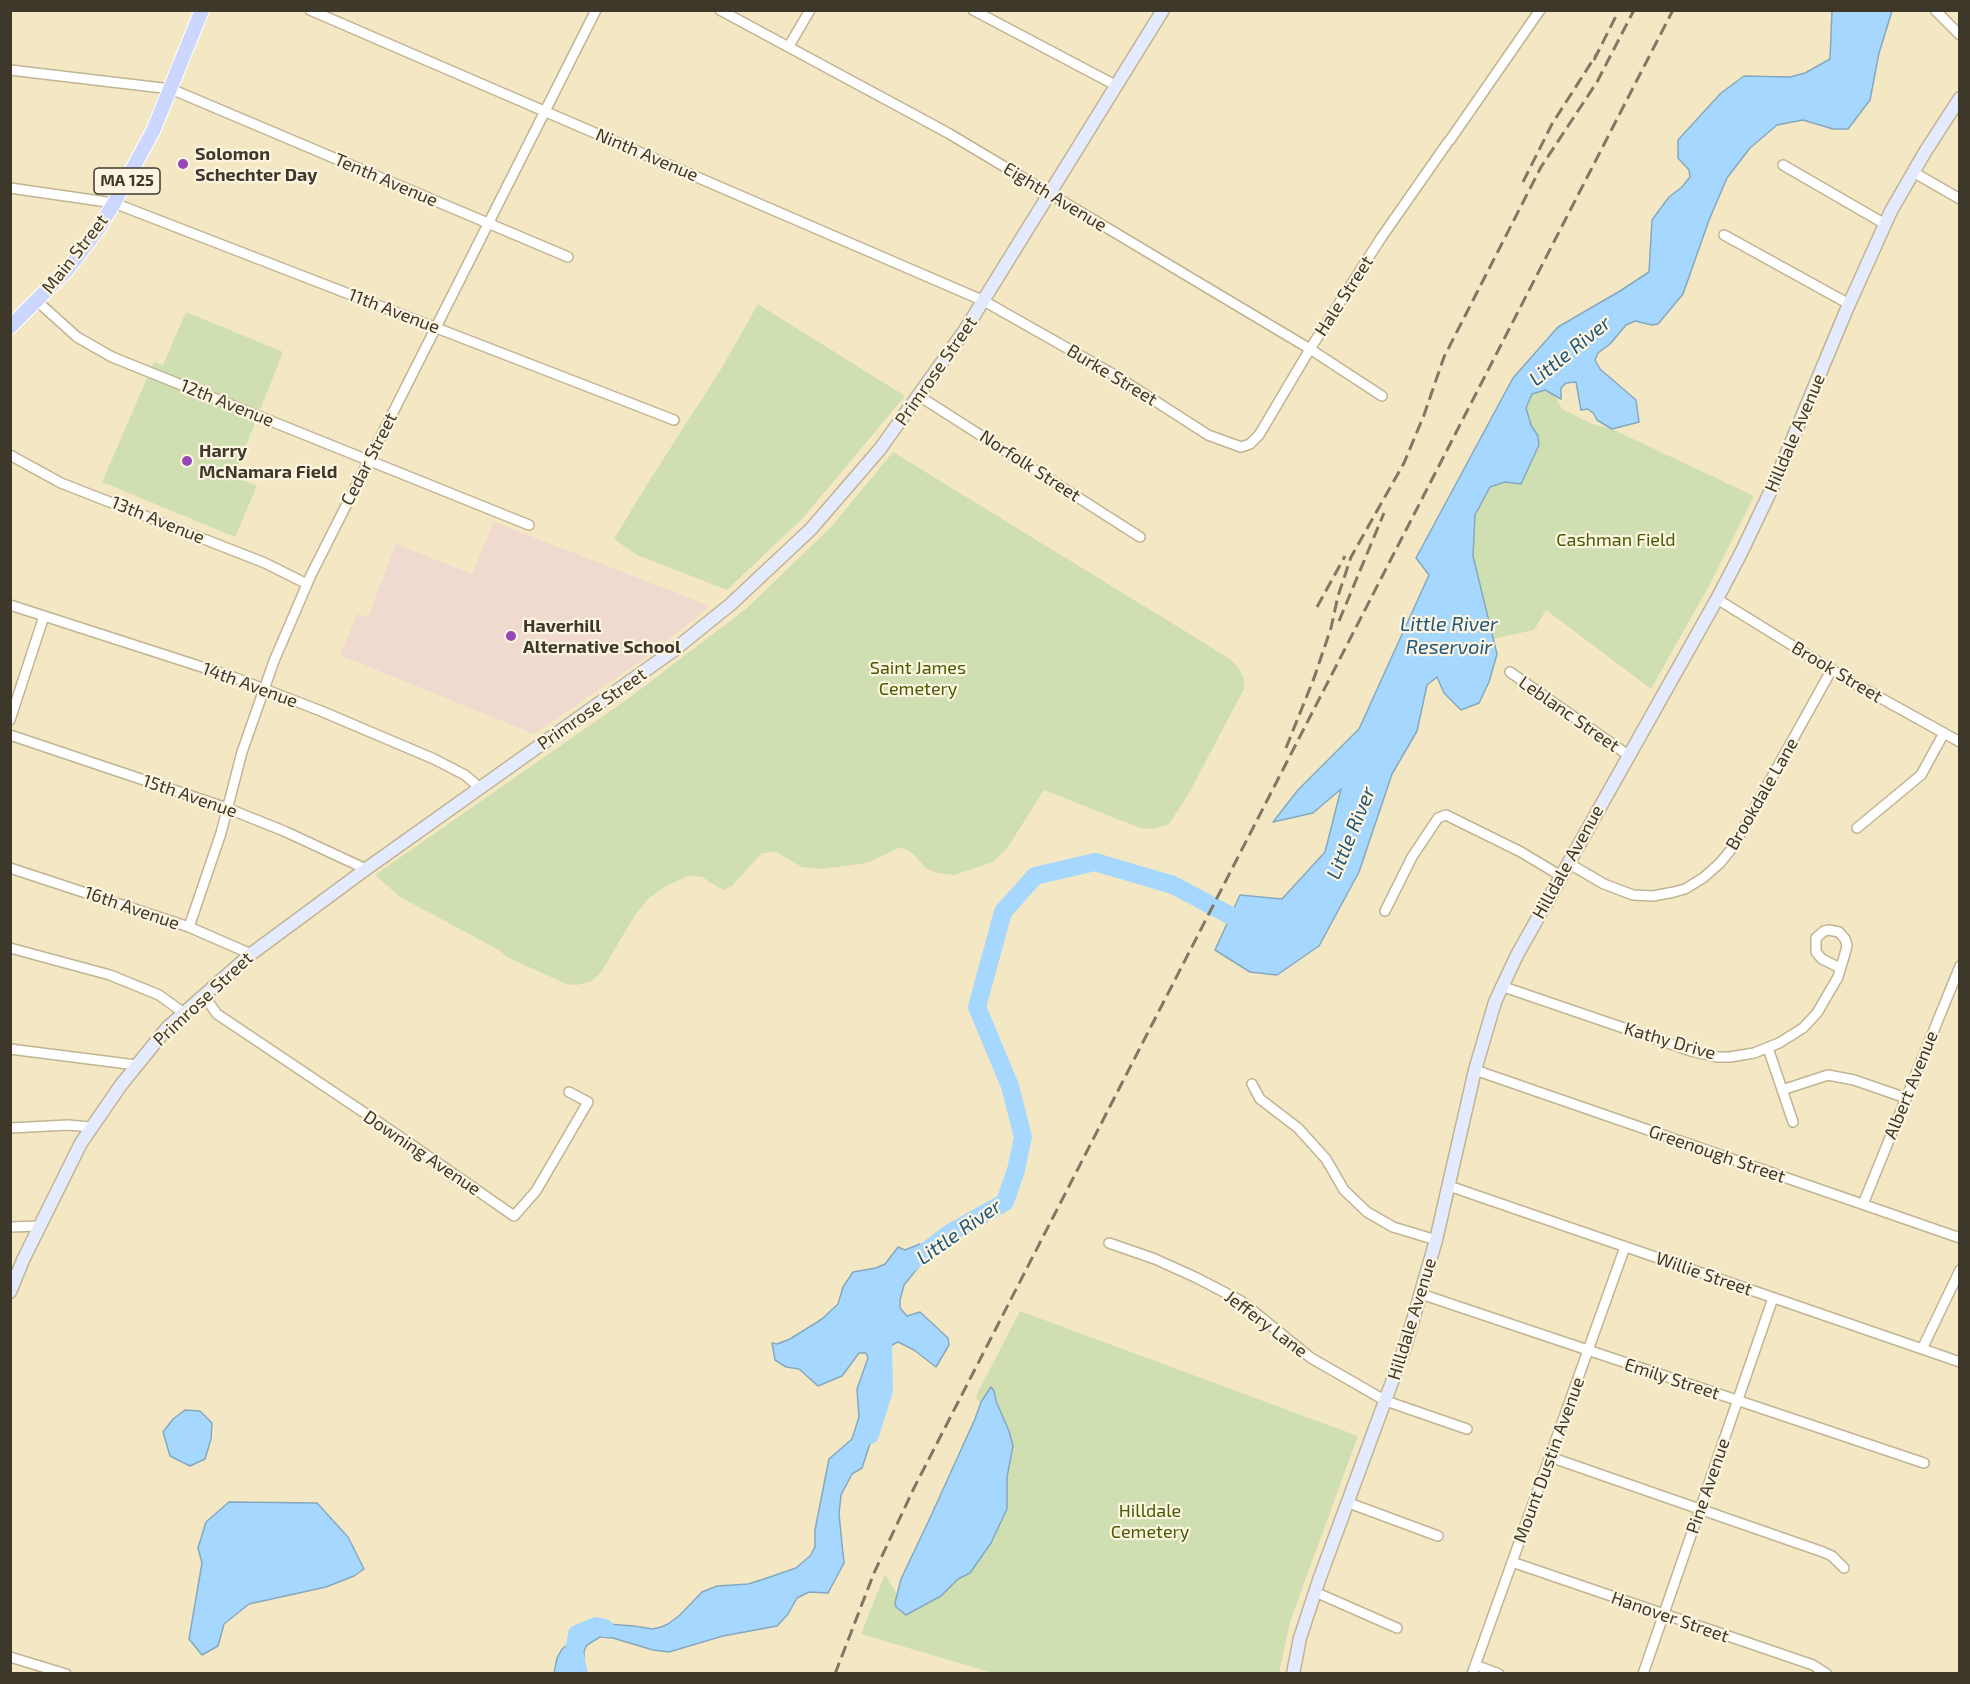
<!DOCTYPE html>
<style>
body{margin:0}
#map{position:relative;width:1970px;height:1684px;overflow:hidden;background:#f4e8c4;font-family:"Exo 2",sans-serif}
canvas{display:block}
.frame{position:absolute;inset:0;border:12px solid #3d382a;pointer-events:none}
</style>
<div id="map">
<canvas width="1970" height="1684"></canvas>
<div class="frame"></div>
</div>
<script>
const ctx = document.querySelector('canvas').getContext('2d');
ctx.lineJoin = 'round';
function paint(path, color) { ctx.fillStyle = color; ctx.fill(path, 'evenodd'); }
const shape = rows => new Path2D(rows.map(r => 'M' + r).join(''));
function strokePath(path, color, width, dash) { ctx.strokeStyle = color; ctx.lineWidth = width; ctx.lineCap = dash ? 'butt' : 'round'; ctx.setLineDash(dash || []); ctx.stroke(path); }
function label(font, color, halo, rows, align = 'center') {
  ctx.font = font + ' "Exo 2",sans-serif'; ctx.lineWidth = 4.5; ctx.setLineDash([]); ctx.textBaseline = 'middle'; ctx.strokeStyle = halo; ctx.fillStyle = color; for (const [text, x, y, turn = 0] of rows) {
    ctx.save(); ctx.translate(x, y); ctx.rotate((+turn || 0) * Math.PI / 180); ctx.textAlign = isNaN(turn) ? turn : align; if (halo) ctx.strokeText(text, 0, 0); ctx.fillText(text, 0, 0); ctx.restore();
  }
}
const education = shape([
 [494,522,710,606,651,654,534,734,340,655,357,614,368,617,396,544,472,574]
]);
const green = shape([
 [758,304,905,396,803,518,727,590,637,555,614,539,646,486,721,369],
 [186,312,283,352,234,476,257,486,235,537,102,482,154,362,163,365],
 [1548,383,1562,409,1592,424,1612,429,1754,496,1710,584,1651,689,1546,610,1534,630,1488,640,1473,606,1470,518,1520,409,1534,386],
 [893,452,1232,660,1239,669,1244,679,1244,689,1188,795,1169,824,1153,829,1140,828,1044,790,1006,850,993,862,954,875,937,873,926,868,912,853,901,847,867,863,821,869,802,867,776,852,762,853,732,886,723,890,702,877,688,876,664,887,648,899,635,915,600,974,590,982,576,985,566,984,509,958,499,950,400,897,375,875,629,698,747,608,832,526],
 [1020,1311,1358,1436,1290,1622,1279,1673,993,1673,861,1634,885,1574,904,1607,989,1408,975,1398]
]);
const water = shape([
 [1832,11,1892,11,1879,53,1870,100,1848,129,1833,129,1803,120,1777,125,1750,148,1727,178,1709,220,1683,294,1658,324,1652,325,1635,321,1626,325,1610,344,1598,353,1595,360,1600,369,1636,400,1639,422,1612,429,1597,420,1594,414,1588,409,1581,410,1576,382,1566,383,1561,388,1561,399,1545,390,1532,394,1526,408,1531,425,1538,436,1539,445,1521,484,1505,482,1490,487,1475,515,1473,556,1497,654,1489,682,1479,703,1461,710,1444,693,1437,677,1427,685,1417,731,1392,774,1359,872,1319,946,1277,975,1250,972,1215,950,1240,895,1282,899,1325,852,1341,789,1313,813,1273,822,1298,790,1359,729,1429,575,1416,558,1513,378,1558,327,1620,291,1649,272,1652,220,1669,197,1682,187,1690,177,1689,170,1678,158,1678,140,1721,93,1744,76,1790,77,1805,73,1830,59,1832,11],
 [920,1244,927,1251,925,1259,904,1285,900,1300,900,1308,907,1316,920,1312,948,1338,949,1345,936,1367,914,1350,898,1342,892,1345,887,1351,880,1377,876,1425,862,1468,852,1474,841,1495,839,1514,844,1563,828,1593,809,1592,797,1598,788,1614,777,1626,723,1636,669,1652,653,1650,613,1638,600,1637,587,1645,584,1651,584,1673,554,1673,557,1658,562,1649,594,1623,634,1626,653,1629,661,1627,668,1624,680,1615,702,1592,717,1586,748,1584,761,1580,796,1568,810,1556,815,1547,815,1530,829,1459,852,1439,859,1417,857,1389,868,1358,866,1353,859,1353,842,1376,818,1386,799,1369,786,1367,775,1360,772,1343,777,1344,790,1339,822,1319,838,1304,843,1287,853,1272,876,1268,885,1264,898,1247,905,1250,920,1244],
 [991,1387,994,1391,996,1401,1009,1431,1013,1446,1007,1477,1007,1509,991,1543,970,1573,958,1579,941,1596,906,1615,896,1607,895,1603,901,1579,930,1518,975,1419,981,1402,991,1387],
 [185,1410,200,1411,212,1423,211,1439,205,1459,190,1466,170,1456,163,1432,173,1419,185,1410],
 [229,1502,317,1503,348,1537,364,1569,354,1576,326,1587,249,1604,224,1624,218,1646,202,1655,189,1639,202,1563,198,1548,206,1522,229,1502]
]);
const river = shape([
 [908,1265,948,1234,1005,1202,1016,1170,1023,1137,1010,1086,977,1007,1003,912,1035,876,1095,862,1173,885,1252,927],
 [870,1435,884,1390,883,1341],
 [579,1674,574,1651,577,1634,596,1626,605,1628]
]);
const street = shape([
 [310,10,984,301,1118,377,1208,435,1241,447,1250,444,1259,435,1310,349,1381,238,1448,142],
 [720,10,948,133,1310,349,1382,396],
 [973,10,1117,86],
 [1935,10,1960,35],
 [789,46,810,10],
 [10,70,171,89,568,257],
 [1450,140,1540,10],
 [1783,165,1885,224],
 [1913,172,1960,199],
 [10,188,114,203,674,420],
 [1724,235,1849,304],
 [37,301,77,337,112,357,529,525],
 [919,396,1140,537],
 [10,455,61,483,265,563,307,584],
 [1717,599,1850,681,1960,742],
 [10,605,233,677,321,711,434,759,465,775,480,788],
 [1510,672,1628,755],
 [10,720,44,616],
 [10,735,224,807,284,831,366,869],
 [1857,828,1921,775,1944,733],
 [1568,863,1604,884,1633,895,1653,896,1674,892,1685,889,1703,878,1720,863,1733,847,1832,669],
 [10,868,189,927,251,954],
 [1385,911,1412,857,1438,818,1446,815,1521,852,1561,876],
 [189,927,221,833,242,752,274,661,311,575,596,10],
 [10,948,110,975,159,995,184,1013],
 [1501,986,1691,1051,1717,1057,1730,1057,1754,1053,1779,1043,1803,1028,1817,1013,1838,977,1846,950,1847,945,1845,939,1839,932,1829,930,1824,931,1816,938,1816,952,1822,959,1840,968],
 [204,996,217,1014,399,1136,514,1216,536,1191,588,1102,569,1092],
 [1768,1048,1793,1122],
 [10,1049,136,1065],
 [1475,1070,1960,1238],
 [1252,1084,1260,1099,1298,1128,1326,1159,1344,1190,1367,1212,1393,1227,1436,1240],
 [1782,1090,1828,1075,1854,1080,1906,1098],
 [10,1128,68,1125,90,1127],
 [1449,1186,1960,1362],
 [1863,1204,1960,966],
 [10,1227,40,1226],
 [1109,1243,1155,1259,1197,1278,1241,1301,1311,1358,1386,1401,1467,1429],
 [1421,1294,1924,1463],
 [1922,1349,1960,1270],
 [1550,1457,1823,1552,1832,1556,1844,1568],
 [1349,1503,1438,1536],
 [1512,1562,1813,1665,1827,1674],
 [1315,1592,1397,1628],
 [10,1657,66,1674],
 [1475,1665,1499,1674],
 [1472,1674,1625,1247],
 [1643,1674,1773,1298]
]);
const secondary = shape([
 [10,1292,23,1260,81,1143,121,1085,167,1028,251,954,366,869,674,650,731,604,811,529,880,449,965,330,1163,10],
 [1293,1674,1300,1638,1319,1580,1406,1344,1436,1240,1475,1070,1495,1002,1517,955,1717,599,1741,553,1773,486,1846,311,1891,211,1925,152,1960,98]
]);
const primary = shape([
 [10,327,67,270,99,228,114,203,153,131,202,10]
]);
const rail = shape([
 [1594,60,1619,10],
 [1523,182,1552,124,1598,52],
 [1317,607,1345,556],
 [1339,621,1384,513],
 [1313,681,1331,628,1338,596,1351,557,1404,463,1424,415,1444,357,1541,167,1597,82,1634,10],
 [1286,748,1316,673],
 [835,1674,874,1573,914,1488,1673,10]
]);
const markers = [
 [183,164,6,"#9647b8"],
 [187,461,6,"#9647b8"],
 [511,636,6,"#9647b8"]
];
const shields = [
 [127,181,66]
];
const shieldNames = [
 ["MA 125",127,181]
];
const poiNames = [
 ["Solomon",195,154],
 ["Schechter Day",195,175],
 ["Harry",199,451],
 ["McNamara Field",199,472],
 ["Haverhill",523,626],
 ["Alternative School",523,647]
];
const streetNames = [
 ["Ninth Avenue",647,155,23],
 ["Tenth Avenue",386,180,23],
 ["Eighth Avenue",1055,197,31],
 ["Main Street",75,254,-52],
 ["Hale Street",1344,296,-57],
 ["11th Avenue",394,311,21],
 ["Primrose Street",936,371,-55],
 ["Burke Street",1112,375,31],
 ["12th Avenue",227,403,22],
 ["Hilldale Avenue",1795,433,-67],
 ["Cedar Street",369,459,-63],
 ["Norfolk Street",1030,466,33],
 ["13th Avenue",158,520,22],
 ["Brook Street",1837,672,31],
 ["14th Avenue",250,685,20],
 ["Primrose Street",592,709,-35],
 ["Leblanc Street",1569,714,35],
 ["Brookdale Lane",1762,794,-60],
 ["15th Avenue",190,796,19],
 ["Hilldale Avenue",1568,862,-61],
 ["16th Avenue",132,908,19],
 ["Primrose Street",203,999,-43],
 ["Kathy Drive",1670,1041,16],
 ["Albert Avenue",1911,1085,-68],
 ["Downing Avenue",422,1153,34],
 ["Greenough Street",1717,1154,19],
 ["Willie Street",1704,1274,19],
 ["Hilldale Avenue",1412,1319,-73],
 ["Jeffery Lane",1266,1324,37],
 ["Emily Street",1672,1379,18],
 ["Mount Dustin Avenue",1549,1460,-70],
 ["Pine Avenue",1708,1486,-71],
 ["Hanover Street",1670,1617,19]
];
const parkNames = [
 ["Cashman Field",1616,540],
 ["Saint James",918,668],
 ["Cemetery",918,689],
 ["Hilldale",1150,1511],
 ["Cemetery",1150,1532]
];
const waterNames = [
 ["Little River",1570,351,-39],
 ["Little River",1449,624],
 ["Reservoir",1449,647],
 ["Little River",1351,833,-68],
 ["Little River",959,1232,-35]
];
paint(education, '#f0d9ce');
paint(green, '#d0dfb2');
paint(water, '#a6d8ff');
strokePath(water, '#86a8bf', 1.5);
strokePath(river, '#a6d8ff', 18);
strokePath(street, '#c0b492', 12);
strokePath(secondary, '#c0b492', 15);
strokePath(primary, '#fff', 16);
strokePath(street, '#fff', 9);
strokePath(secondary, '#e5ebff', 12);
strokePath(primary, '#cbd7fe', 14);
strokePath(rail, '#807862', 3, [12, 6]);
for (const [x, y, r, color] of markers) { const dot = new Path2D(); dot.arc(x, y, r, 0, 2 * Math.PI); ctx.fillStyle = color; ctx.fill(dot); strokePath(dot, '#fdf5e0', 2); }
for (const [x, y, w] of shields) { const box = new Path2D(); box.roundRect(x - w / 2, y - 13, w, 26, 4.5); ctx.fillStyle = '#fdf5e0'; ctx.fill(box); strokePath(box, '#3d382a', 1.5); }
label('bold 16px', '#3d382a', null, shieldNames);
label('bold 18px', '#3d382a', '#fdf5e0', poiNames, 'left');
label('18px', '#3d382a', '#fdf5e0', streetNames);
label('18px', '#485a03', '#fdf5e0', parkNames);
label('italic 20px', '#20577c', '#fdf5e0', waterNames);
</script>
